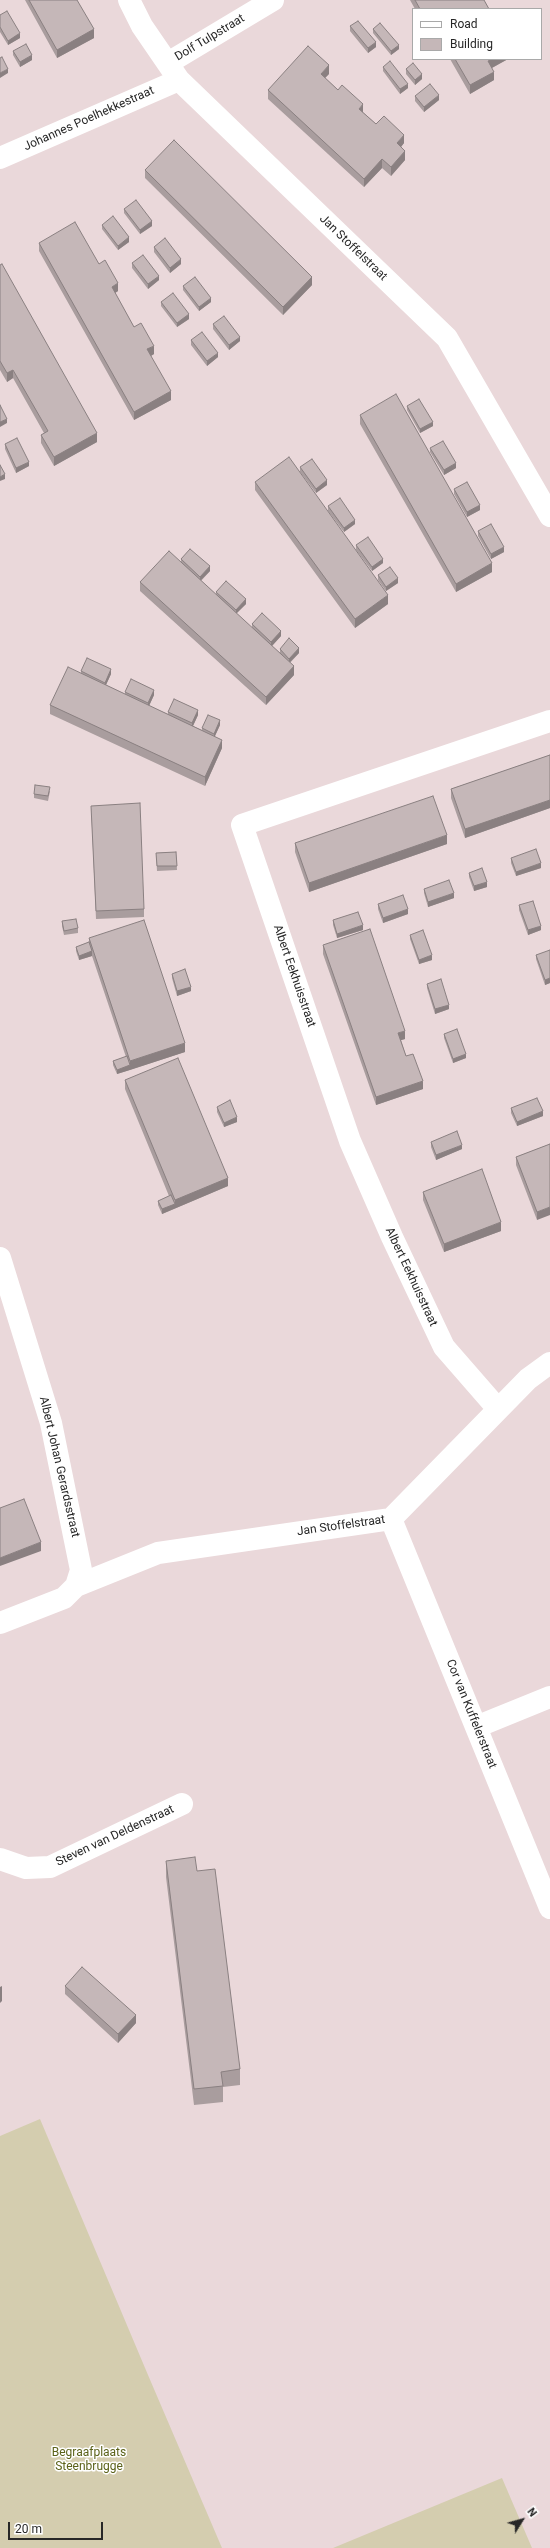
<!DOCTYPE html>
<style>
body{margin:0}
#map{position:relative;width:550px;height:2548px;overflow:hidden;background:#ead8da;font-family:Roboto,sans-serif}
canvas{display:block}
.legend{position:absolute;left:412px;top:8px;width:130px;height:52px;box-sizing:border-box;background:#fff;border:1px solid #a9a9a9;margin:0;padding:5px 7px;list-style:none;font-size:12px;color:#272727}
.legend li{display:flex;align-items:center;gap:8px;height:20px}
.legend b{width:20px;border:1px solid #a9a9a9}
.north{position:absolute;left:502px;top:2500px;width:40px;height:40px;-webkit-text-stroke:3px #fff;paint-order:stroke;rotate:53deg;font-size:11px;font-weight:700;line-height:16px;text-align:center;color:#272727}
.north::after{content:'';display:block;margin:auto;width:14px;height:18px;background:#272727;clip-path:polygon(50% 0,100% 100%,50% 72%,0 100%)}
.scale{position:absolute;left:8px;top:2522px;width:95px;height:18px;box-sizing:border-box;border:2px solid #272727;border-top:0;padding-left:5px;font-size:12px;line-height:14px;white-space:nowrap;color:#272727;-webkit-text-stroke:3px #fff;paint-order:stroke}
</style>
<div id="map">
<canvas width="550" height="2548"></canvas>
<ul class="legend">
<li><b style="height:5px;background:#fff"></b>Road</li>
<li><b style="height:11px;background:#c5b7b8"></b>Building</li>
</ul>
<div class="north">N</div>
<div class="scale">20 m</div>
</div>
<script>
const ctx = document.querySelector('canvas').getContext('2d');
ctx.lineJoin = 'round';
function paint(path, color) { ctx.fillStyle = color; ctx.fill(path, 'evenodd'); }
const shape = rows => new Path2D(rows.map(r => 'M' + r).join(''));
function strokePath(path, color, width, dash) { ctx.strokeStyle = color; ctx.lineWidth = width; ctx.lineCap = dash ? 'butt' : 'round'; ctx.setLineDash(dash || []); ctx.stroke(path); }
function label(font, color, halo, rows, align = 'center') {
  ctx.font = font + ' Roboto,sans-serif'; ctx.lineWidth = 3; ctx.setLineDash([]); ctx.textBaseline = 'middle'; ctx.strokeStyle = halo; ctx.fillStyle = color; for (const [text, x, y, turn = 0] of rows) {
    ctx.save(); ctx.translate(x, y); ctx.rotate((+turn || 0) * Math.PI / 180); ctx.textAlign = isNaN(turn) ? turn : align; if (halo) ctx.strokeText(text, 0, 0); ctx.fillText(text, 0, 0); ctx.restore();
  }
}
const cemetery = shape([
 [40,2119,148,2375,222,2548,0,2548,0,2136],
 [502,2478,532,2548,333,2548]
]);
const minor = shape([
 [129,0,142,26,179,80,447,338,550,516],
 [168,63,273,0],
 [0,158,179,80],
 [0,1258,51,1423,81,1570,76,1586,64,1598,0,1623],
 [498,1409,444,1347,392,1237,350,1141,242,825,550,721],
 [391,1519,550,1908],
 [76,1586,158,1553,391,1519,528,1379,550,1363],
 [476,1727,550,1697],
 [0,1859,26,1868,50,1867,182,1804]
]);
const wall = shape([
 [25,0,77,0,94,38,57,58],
 [410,0,484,0,489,9,415,9],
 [0,15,20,38,8,45,0,32],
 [350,26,376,47,368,53,350,31],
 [373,29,399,49,391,55,373,33],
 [13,51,32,60,20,67,13,55],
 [450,59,508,59,492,68,494,80,470,94],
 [383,67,408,88,400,94,383,71],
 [406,69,422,79,415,85,406,74],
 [329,74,325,78,376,124,404,143,401,147,405,160,391,176,382,168,364,187,268,99,268,90],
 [415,96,439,100,424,112,415,101],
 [145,170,312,285,283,315,145,178],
 [124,209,152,226,140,234,124,213],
 [102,225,129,242,118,250,102,229],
 [39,243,99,264,118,291,115,293,134,327,154,354,151,356,171,400,134,420,39,251],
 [154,247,181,264,170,273,154,252],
 [132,263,159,280,148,289,132,268],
 [0,265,97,442,54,466,41,443,41,435,44,433,13,378,7,382,0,370],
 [183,286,211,302,199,311,183,290],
 [161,302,189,319,177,327,161,306],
 [213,324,240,341,229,350,213,329],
 [191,340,218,357,207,366,191,345],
 [407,406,433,426,420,433,407,410],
 [360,415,492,572,456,592,360,424],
 [5,444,29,466,16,473,5,449],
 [430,448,456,468,444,475,430,452],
 [300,467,327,485,316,493,300,472],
 [255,482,388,604,355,628,255,490],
 [454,489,480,510,467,517,454,494],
 [328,506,355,524,344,532,328,511],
 [478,531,504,552,491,559,478,536],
 [356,545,383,563,372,571,356,550],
 [181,559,210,571,201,581,216,595,216,592,246,604,236,613,252,628,252,624,281,636,272,646,280,653,280,649,299,653,290,663,294,675,266,705,140,591,140,582,181,562],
 [378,575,398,583,386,591,378,580],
 [81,671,111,674,106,685,125,694,125,692,154,695,149,706,168,714,168,712,198,715,193,726,202,730,202,728,220,725,215,736,222,748,205,786,50,714,50,705,81,673],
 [550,755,550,808,465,838,451,798,451,789],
 [50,791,48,801,34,798,34,794],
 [91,806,144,909,144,917,96,919],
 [295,843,447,844,309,892,295,852],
 [176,852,177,870,157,871,156,853],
 [511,858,541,868,516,876,511,863],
 [469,873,487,887,474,891,469,877],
 [424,889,454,898,428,907,424,893],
 [378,904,408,914,383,923,378,909],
 [519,905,541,930,528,935,519,910],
 [333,920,363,930,337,938,333,925],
 [62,921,78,928,78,933,64,935,62,926],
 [410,935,432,960,419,964,410,939],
 [89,938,185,1052,117,1074,113,1065,113,1061,126,1057,92,956,79,960,76,951,76,947,89,942],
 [323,945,405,1039,401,1040,406,1056,423,1089,376,1105,323,954],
 [550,951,550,983,545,985,536,959,536,955],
 [172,974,191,991,177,996,172,978],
 [427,984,449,1009,435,1014,427,988],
 [444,1034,466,1058,453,1063,444,1038],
 [125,1080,228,1186,162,1214,158,1205,158,1201,169,1196,125,1089],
 [217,1107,237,1122,224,1127,217,1112],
 [511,1108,543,1116,517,1126,511,1113],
 [431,1142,462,1149,436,1160,431,1147],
 [550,1144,537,1220,516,1165,516,1157],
 [423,1192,501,1231,444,1252,423,1200],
 [166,1861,197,1871,240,2069,240,2085,223,2087,223,2102,194,2105,166,1877],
 [65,1986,136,2023,118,2043,65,1994]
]);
const shadedWall = shape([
 [94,29,94,38,57,58,57,50],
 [20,33,20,38,8,45,8,41],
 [376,42,376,47,368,53,368,48],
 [399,45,399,49,391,55,391,51],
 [32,55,32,60,20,67,20,62],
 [493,59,508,59,488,70,488,61],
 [329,65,329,74,321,82,321,74],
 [8,69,8,73,0,78,0,73],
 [494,72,494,80,470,94,470,85],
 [422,74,422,79,415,85,415,80],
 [408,84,408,88,400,94,400,89],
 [439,95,439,100,424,112,424,107],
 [363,104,363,113,359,109],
 [404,135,404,143,397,152,397,143],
 [405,151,405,160,391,176,391,167],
 [382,159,382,168,364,187,364,179],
 [152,221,152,226,140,234,140,230],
 [129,237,129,242,118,250,118,246],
 [181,259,181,264,170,273,170,268],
 [159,276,159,280,148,289,148,284],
 [312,277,312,285,283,315,283,307],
 [118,283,118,291,112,295,112,287],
 [211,298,211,302,199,311,199,307],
 [189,314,189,319,177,327,177,323],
 [240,337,240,341,229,350,229,345],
 [154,346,154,354,147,358,147,349],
 [218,353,218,357,207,366,207,361],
 [13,370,13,378,7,382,7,373],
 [171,391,171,400,134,420,134,412],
 [7,419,7,423,0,427,0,422],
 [433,422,433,426,420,433,420,429],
 [97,433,97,442,54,466,54,457],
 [29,462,29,466,16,473,16,468],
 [456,463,456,468,444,475,444,470],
 [5,474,5,479,0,481,0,477],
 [327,480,327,485,316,493,316,489],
 [480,505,480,510,467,517,467,512],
 [355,520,355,524,344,532,344,528],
 [504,547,504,552,491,559,491,554],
 [383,559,383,563,372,571,372,567],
 [492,563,492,572,456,592,456,584],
 [210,566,210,571,200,581,200,577],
 [398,578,398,583,386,591,386,587],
 [388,595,388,604,355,628,355,619],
 [246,599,246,604,236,614,236,610],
 [281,631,281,636,271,647,271,642],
 [299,648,299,653,289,663,289,659],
 [294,666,294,675,266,705,266,697],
 [111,669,111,674,105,687,105,683],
 [154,690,154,695,148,708,148,703],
 [198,710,198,715,192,728,192,723],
 [220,720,220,725,214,738,214,734],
 [222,740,222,748,205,786,205,777],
 [550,800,550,808,465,838,465,829],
 [447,835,447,844,309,892,309,883],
 [541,863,541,868,516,876,516,872],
 [487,882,487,887,474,891,474,886],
 [454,893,454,898,428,907,428,902],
 [408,909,408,914,383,923,383,918],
 [363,925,363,930,337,938,337,934],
 [541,926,541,930,528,935,528,930],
 [92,951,92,956,79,960,79,956],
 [432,955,432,960,419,964,419,960],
 [550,978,550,983,545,985,545,980],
 [191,987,191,991,177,996,177,991],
 [449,1005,449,1009,435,1014,435,1009],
 [405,1031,405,1039,398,1041,398,1033],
 [185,1043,185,1052,130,1070,130,1061],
 [466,1054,466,1058,453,1063,453,1059],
 [130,1065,130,1070,117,1074,117,1070],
 [423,1081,423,1089,376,1105,376,1097],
 [543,1111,543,1116,517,1126,517,1122],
 [237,1117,237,1122,224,1127,224,1123],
 [462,1145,462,1149,436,1160,436,1155],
 [228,1178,228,1186,162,1214,162,1209,175,1204,175,1200],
 [550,1207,550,1215,537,1220,537,1212],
 [501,1222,501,1231,444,1252,444,1244],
 [41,1542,41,1551,0,1566,0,1558],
 [2,1986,2,2001,0,2003,0,1987],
 [136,2015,136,2023,118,2043,118,2034]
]);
const building = shape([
 [29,0,77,0,94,29,57,50,29,0],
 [415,0,484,0,489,9,420,9,415,0],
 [7,11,20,33,8,41,0,27,0,15,7,11],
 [358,21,376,42,368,48,350,26,358,21],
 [380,23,399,45,391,51,373,29,380,23],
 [26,44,32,55,20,62,13,51,26,44],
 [308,46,329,65,321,74,338,90,342,85,363,104,359,109,376,124,384,116,404,135,397,143,405,151,391,167,382,159,364,179,268,90,308,46],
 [2,57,8,69,0,73,0,58,2,57],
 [455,59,493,59,488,61,494,72,470,85,455,59],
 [390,61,408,84,400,89,383,67,390,61],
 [413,63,422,74,415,80,406,69,413,63],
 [430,84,439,95,424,107,415,96,430,84],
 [174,140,312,277,283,307,145,170,174,140],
 [136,200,152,221,140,230,124,209,136,200],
 [113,216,129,237,118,246,102,225,113,216],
 [75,222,99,264,105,260,118,283,112,287,134,327,141,323,154,346,147,349,171,391,134,412,39,243,75,222],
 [165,238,181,259,170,268,154,247,165,238],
 [143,255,159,276,148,284,132,263,143,255],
 [2,264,97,433,54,457,41,435,48,431,13,370,7,373,0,361,0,265,2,264],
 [195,277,211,298,199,307,183,286,195,277],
 [173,293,189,314,177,323,161,302,173,293],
 [224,316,240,337,229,345,213,324,224,316],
 [202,332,218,353,207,361,191,340,202,332],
 [396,394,492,563,456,584,360,415,396,394],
 [419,399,433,422,420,429,407,406,419,399],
 [0,405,7,419,0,422,0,405],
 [17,438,29,462,16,468,5,444,17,438],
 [443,441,456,463,444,470,430,448,443,441],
 [289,457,388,595,355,619,255,482,289,457],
 [312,459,327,480,316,489,300,467,312,459],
 [0,465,5,474,0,477,0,465],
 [467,482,480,505,467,512,454,489,467,482],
 [340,498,355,520,344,528,328,506,340,498],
 [491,524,504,547,491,554,478,531,491,524],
 [368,537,383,559,372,567,356,545,368,537],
 [190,549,210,566,200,577,181,559,190,549],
 [169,551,294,666,266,697,140,582,169,551],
 [390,567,398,578,386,587,378,575,390,567],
 [226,581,246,599,236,610,216,592,226,581],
 [262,613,281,631,271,642,252,624,262,613],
 [289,638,299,648,289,659,280,649,289,638],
 [87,658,111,669,105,683,81,671,87,658],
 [68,667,222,740,205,777,50,705,68,667],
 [131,679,154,690,148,703,125,692,131,679],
 [174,699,198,710,192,723,168,712,174,699],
 [208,715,220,720,214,734,202,728,208,715],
 [550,755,550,800,465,829,451,789,550,755],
 [35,785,50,787,48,796,34,794,35,785],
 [433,796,447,835,309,883,295,843,433,796],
 [140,803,144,909,96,911,91,806,140,803],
 [536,849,541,863,516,872,511,858,536,849],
 [176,852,177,866,157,866,156,853,176,852],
 [482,868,487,882,474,886,469,873,482,868],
 [449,880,454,893,428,902,424,889,449,880],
 [403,895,408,909,383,918,378,904,403,895],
 [533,901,541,926,528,930,519,905,533,901],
 [358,912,363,925,337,934,333,920,358,912],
 [76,919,78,928,64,931,62,921,76,919],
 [144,920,185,1043,130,1061,89,938,144,920],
 [370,929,405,1031,398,1033,406,1056,413,1054,423,1081,376,1097,323,945,370,929],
 [423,930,432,955,419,960,410,935,423,930],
 [89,942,92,951,79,956,76,947,89,942],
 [550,950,550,978,545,980,536,955,550,950],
 [185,969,191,987,177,991,172,974,185,969],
 [441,979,449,1005,435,1009,427,984,441,979],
 [457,1029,466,1054,453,1059,444,1034,457,1029],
 [127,1056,130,1065,117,1070,113,1061,127,1056],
 [178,1058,228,1178,175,1200,125,1080,178,1058],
 [537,1098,543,1111,517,1122,511,1108,537,1098],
 [230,1100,237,1117,224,1123,217,1107,230,1100],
 [457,1131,462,1145,436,1155,431,1142,457,1131],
 [550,1144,550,1207,537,1212,516,1157,550,1144],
 [482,1169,501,1222,444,1244,423,1192,482,1169],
 [171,1195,175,1204,162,1209,158,1201,171,1195],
 [24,1499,41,1542,0,1558,0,1508,24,1499],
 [195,1857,197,1871,215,1869,240,2069,221,2072,223,2086,194,2089,166,1861,195,1857],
 [82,1967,136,2015,118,2034,65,1986,82,1967]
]);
const streetNames = [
 ["Dolf Tulpstraat",210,38,-31],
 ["Johannes Poelhekkestraat",89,119,-24],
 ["Jan Stoffelstraat",353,248,44],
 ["Albert Eekhuisstraat",294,976,71],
 ["Albert Eekhuisstraat",411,1277,65],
 ["Albert Johan Gerardsstraat",59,1467,77],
 ["Jan Stoffelstraat",341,1526,-8],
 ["Cor van Kuffelerstraat",471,1714,68],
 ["Steven van Deldenstraat",115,1836,-25]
];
const parkNames = [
 ["Begraafplaats",89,2453],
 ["Steenbrugge",89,2467]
];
paint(cemetery, '#d4cdaf');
strokePath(minor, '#fff', 22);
paint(wall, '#a99d9e');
paint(shadedWall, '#8a8081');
paint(building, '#c5b7b8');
strokePath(building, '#8a8081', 1);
label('12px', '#272727', '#fff', streetNames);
label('12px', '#5b6219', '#fff', parkNames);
</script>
